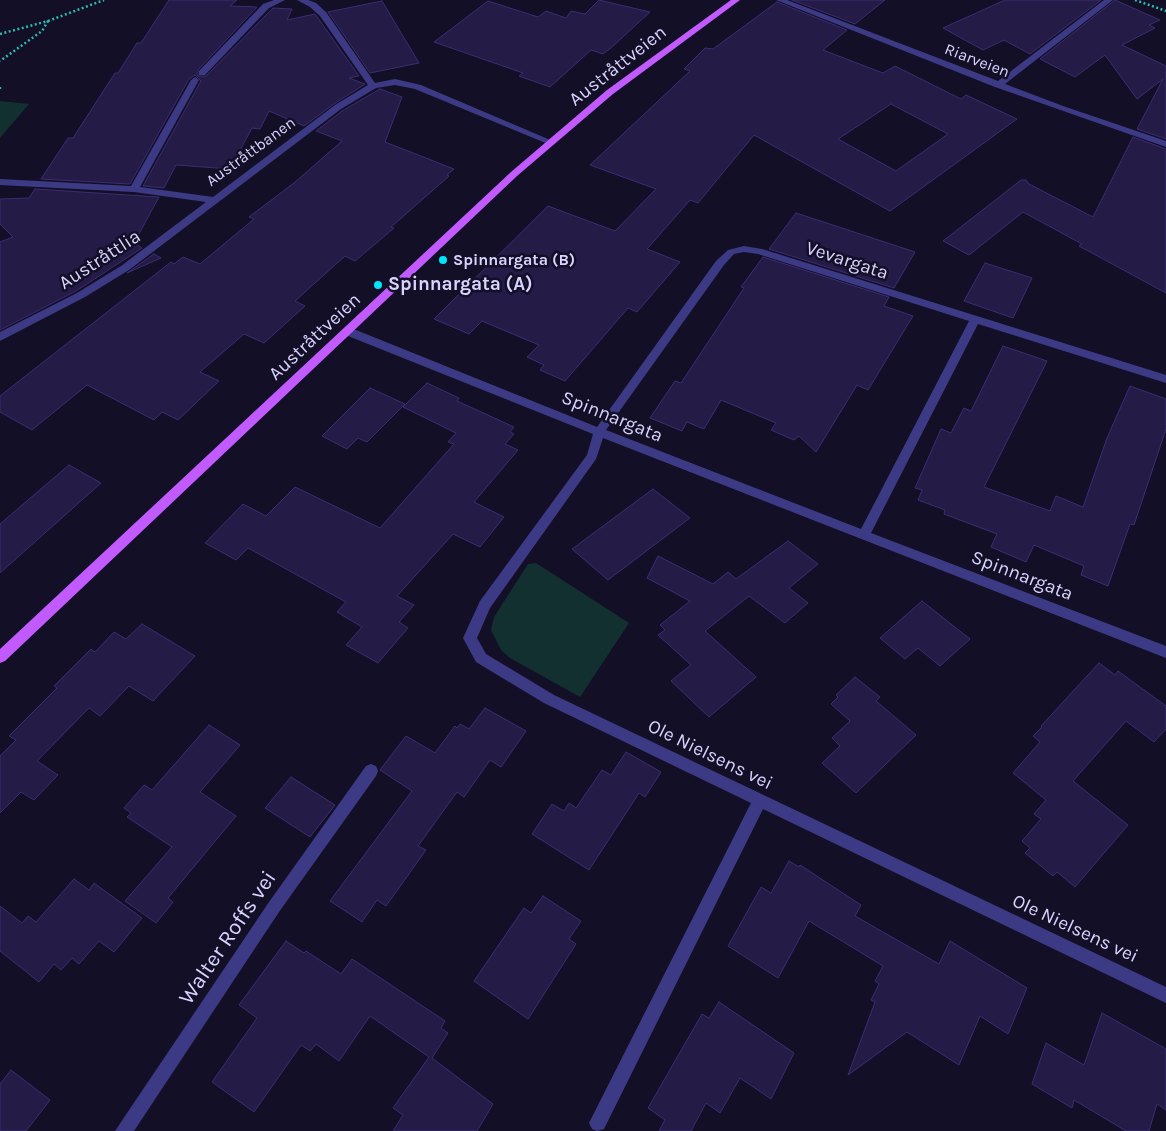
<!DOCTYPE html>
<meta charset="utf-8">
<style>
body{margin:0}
canvas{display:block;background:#130f26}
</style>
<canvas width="1166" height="1131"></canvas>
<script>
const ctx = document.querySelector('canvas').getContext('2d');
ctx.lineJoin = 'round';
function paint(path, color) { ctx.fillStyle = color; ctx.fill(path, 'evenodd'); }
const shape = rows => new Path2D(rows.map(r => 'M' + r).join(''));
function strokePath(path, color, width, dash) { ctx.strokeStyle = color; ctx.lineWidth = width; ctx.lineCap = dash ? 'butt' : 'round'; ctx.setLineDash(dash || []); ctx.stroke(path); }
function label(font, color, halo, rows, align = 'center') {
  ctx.font = font + ' Karla,sans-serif'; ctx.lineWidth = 5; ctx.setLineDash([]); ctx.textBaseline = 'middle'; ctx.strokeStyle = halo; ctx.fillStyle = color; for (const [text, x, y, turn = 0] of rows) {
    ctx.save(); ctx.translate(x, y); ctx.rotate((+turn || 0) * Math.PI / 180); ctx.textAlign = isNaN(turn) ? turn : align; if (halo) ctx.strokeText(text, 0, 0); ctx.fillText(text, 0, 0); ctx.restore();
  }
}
const green = shape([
 [0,101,29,104,0,138],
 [536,563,629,623,580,697,510,658,501,650,491,630,494,617,528,564]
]);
const building = shape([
 [169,0,237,0,230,6,257,7,198,70,198,76,206,76,273,8,292,9,287,20,315,14,359,76,349,78,365,84,334,104,304,126,269,111,260,129,252,128,230,169,176,165,164,188,143,186,201,81,195,75,189,79,130,184,41,179,68,138,73,138,115,73,118,73,137,43,141,43,169,0],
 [599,0,650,12,612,47,603,54,591,50,550,87,519,76,523,73,434,42,488,1,538,17,546,11,566,18,571,11,585,14,599,0],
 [792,0,885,0,855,24,792,0],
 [1005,0,1101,0,1030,54,1004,40,983,50,943,28,1005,0],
 [1115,0,1160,20,1149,25,1155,28,1122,45,1166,66,1166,139,1137,129,1163,79,1137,99,1105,55,1075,77,1040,59,1115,0],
 [382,1,419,63,370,73,328,12,382,1],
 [777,2,847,30,823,50,883,73,895,66,961,99,966,95,1017,119,890,211,754,135,698,203,690,200,647,249,680,262,637,312,628,308,565,381,540,370,544,365,527,357,539,345,482,321,469,334,434,319,548,206,615,231,656,189,590,165,690,71,684,69,705,48,713,49,777,2],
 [891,104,948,134,896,171,838,139,891,104],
 [380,89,402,97,385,142,454,169,447,175,449,176,391,227,394,228,355,261,345,256,295,301,305,306,264,343,244,334,200,372,219,381,178,420,162,412,154,420,87,385,32,430,0,412,0,396,171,262,174,264,183,257,200,264,254,219,249,217,294,183,342,141,316,131,342,111,380,89],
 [1133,137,1166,149,1166,293,1079,246,1082,244,1023,212,969,255,943,241,1021,180,1026,180,1029,184,1093,217,1133,137],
 [35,189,159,197,134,243,142,248,76,291,0,330,0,242,13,237,0,224,0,199,29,198,35,189],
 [796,213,915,252,894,288,769,249,796,213],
 [154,254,161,258,127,273,130,271,154,254],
 [763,257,889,297,884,306,913,316,868,390,857,385,816,452,799,436,794,440,771,430,776,423,721,400,704,429,687,422,682,431,650,418,675,381,681,383,744,288,741,287,763,257],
 [985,263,1032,278,1013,318,964,301,985,263],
 [1003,346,1047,361,984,487,1050,511,1056,496,1083,507,1107,438,1130,386,1166,399,1166,429,1134,525,1130,524,1108,586,1081,575,1084,566,1034,545,1026,562,991,547,997,534,944,514,945,510,918,500,922,490,915,488,941,429,951,433,964,408,971,411,1003,346],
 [427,383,459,398,457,401,514,427,510,432,514,434,505,444,518,450,474,502,504,517,480,547,453,534,397,596,414,605,399,622,408,628,378,663,346,645,362,627,337,612,346,602,248,548,236,560,205,543,243,504,266,516,295,487,380,528,454,444,448,442,456,433,403,407,427,383],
 [370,388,405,404,367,442,358,438,347,449,322,436,370,388],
 [69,465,101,483,0,573,0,524,69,465],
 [653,489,690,518,608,580,572,549,653,489],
 [788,541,818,564,789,588,808,603,785,623,749,596,705,631,756,677,709,717,671,681,691,665,658,635,665,630,660,625,690,601,647,578,658,556,713,584,728,572,736,579,788,541],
 [922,601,970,639,940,666,918,648,905,659,880,638,922,601],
 [142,624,195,656,153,701,129,686,100,716,89,708,37,761,58,775,34,800,21,792,0,813,0,756,16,740,9,736,57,688,54,686,91,649,95,652,114,632,126,639,142,624],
 [1099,663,1115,675,1118,671,1166,706,1166,729,1154,742,1126,721,1073,781,1128,825,1075,887,1057,872,1053,876,1025,853,1030,848,1022,841,1041,819,1034,814,1046,800,1013,773,1040,742,1033,736,1042,727,1041,726,1099,663],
 [855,677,880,697,876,701,916,735,856,793,822,763,840,746,832,738,850,721,831,704,838,697,836,695,855,677],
 [485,708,526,731,501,767,490,760,464,797,457,792,418,846,426,850,386,906,377,900,362,922,330,901,412,791,380,770,406,736,435,753,455,726,457,728,460,724,469,729,485,708],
 [209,725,240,745,200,792,236,816,168,898,173,902,156,923,125,901,172,847,127,817,131,813,124,808,144,785,152,790,209,725],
 [626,752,661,772,645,797,639,793,589,870,532,834,552,804,564,811,569,803,576,808,602,770,611,775,626,752],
 [291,777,335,805,310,837,265,808,291,777],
 [789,861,799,867,800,865,861,905,855,916,939,964,950,941,1027,988,1008,1034,980,1016,959,1065,907,1032,848,1075,875,1002,871,1000,879,984,875,981,883,966,809,921,778,978,728,946,761,887,771,893,789,861],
 [74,879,89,890,94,883,142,918,114,952,99,941,79,964,72,958,61,970,54,964,39,982,0,951,0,906,22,923,28,916,36,922,74,879],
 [543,896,581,921,569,939,576,944,528,1019,474,981,524,908,531,913,543,896],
 [286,941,304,953,306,951,341,974,352,959,445,1021,441,1028,448,1033,432,1058,493,1104,477,1131,393,1131,403,1115,393,1108,429,1057,370,1016,339,1061,316,1044,310,1051,301,1045,254,1112,212,1082,257,1018,239,1005,286,941],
 [719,1002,794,1053,771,1099,740,1078,720,1113,706,1103,691,1131,659,1131,665,1120,648,1108,702,1014,709,1018,719,1002],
 [1102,1013,1166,1049,1166,1110,1157,1104,1149,1131,1126,1131,1074,1100,1072,1108,1032,1084,1046,1043,1084,1065,1102,1013],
 [11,1070,50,1100,26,1131,0,1131,0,1084,11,1070]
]);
const path = shape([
 [1135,0,1166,11],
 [48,21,104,0],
 [0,34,48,21,42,31,0,61],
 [0,87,0,89]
]);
const minor = shape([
 [274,0,285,0,269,8,205,75,199,75,199,71,263,4,274,0],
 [297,0,308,0,316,3,326,12,375,83,395,79,421,85,555,142,548,144,415,89,395,85,376,88,341,109,129,270,85,297,0,341,0,332,77,293,121,266,206,202,134,192,0,185,0,179,131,186,191,80,195,77,199,80,140,187,213,197,335,105,368,85,320,16,310,7,297,0],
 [776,0,787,0,998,81,1104,0,1113,0,1005,84,1063,106,1166,141,1166,147,995,87,776,0],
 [744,246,762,249,1166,375,1166,383,978,324,871,533,1166,646,1166,658,603,438,596,459,490,608,477,638,486,654,554,695,1166,987,1166,1003,763,809,604,1129,597,1131,592,1129,589,1123,592,1117,751,803,544,703,476,662,463,638,480,601,587,455,593,434,343,334,342,331,347,327,351,328,597,427,716,261,728,250,744,246],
 [744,252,758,254,969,321,861,529,606,430,724,265,734,254,744,252],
 [371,764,376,766,378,771,376,776,279,912,134,1131,115,1131,269,902,366,766,371,764]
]);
const major = shape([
 [731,0,740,0,613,94,517,176,5,661,0,663,0,649,511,172,607,90,731,0]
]);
const markers = [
 [443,260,5,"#00e5ff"],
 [378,285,5,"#00e5ff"]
];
const farStreetnames = [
 ["Riarveien",977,61,21],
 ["Austråttbanen",251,152,-36]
];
const farPoinames = [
 ["Spinnargata (B)",453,260]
];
const streetNames = [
 ["Austråttveien",618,66,-38],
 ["Austråttlia",100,260,-33],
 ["Vevargata",847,261,18],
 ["Austråttveien",315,337,-43],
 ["Spinnargata",612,417,22],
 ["Spinnargata",1022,576,21],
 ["Ole Nielsens vei",710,755,26],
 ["Ole Nielsens vei",1075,929,25]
];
const poiNames = [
 ["Spinnargata (A)",388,285]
];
const nearStreetnames = [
 ["Walter Roffs vei",228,938,-56]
];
paint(green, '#12302f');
paint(building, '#241b47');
strokePath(building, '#3b2d73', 1);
strokePath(path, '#2fb8b0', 2.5, [2, 2.5]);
paint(minor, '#3d3a85');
paint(major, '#c25bff');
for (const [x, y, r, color] of markers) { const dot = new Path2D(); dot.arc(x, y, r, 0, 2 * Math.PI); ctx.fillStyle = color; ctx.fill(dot); strokePath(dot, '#130f26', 2); }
label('16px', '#d9d4ff', '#130f26', farStreetnames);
label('bold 16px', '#d9d4ff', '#130f26', farPoinames, 'left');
label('19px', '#d9d4ff', '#130f26', streetNames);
label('bold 19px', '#d9d4ff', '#130f26', poiNames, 'left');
label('22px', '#d9d4ff', '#130f26', nearStreetnames);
</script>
